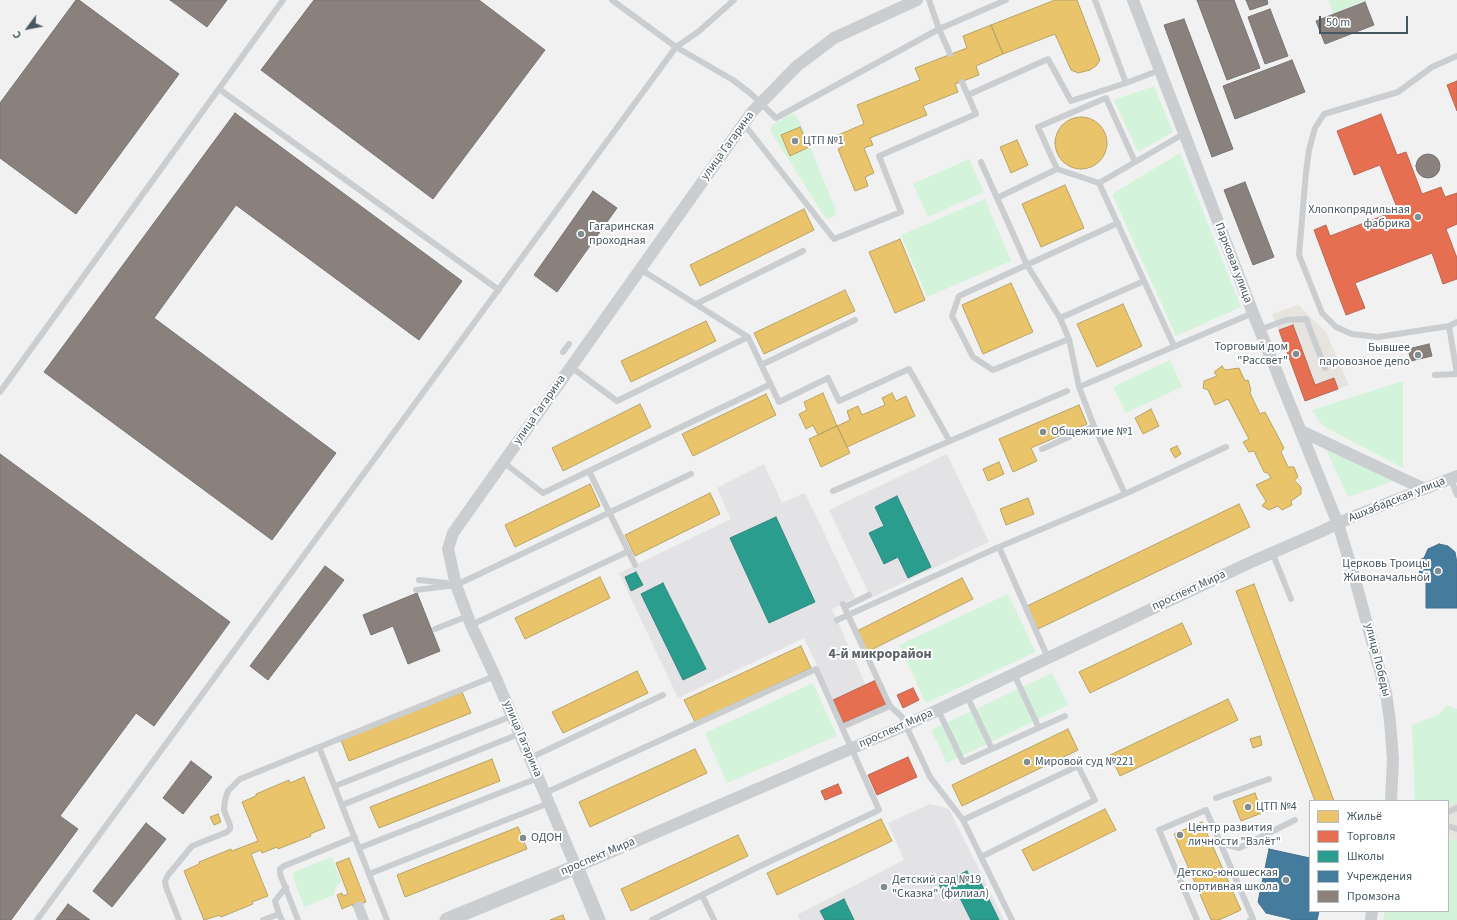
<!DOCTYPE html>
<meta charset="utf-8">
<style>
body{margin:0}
#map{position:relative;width:1457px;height:920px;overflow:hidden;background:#f2f1f1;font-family:"Source Sans 3",sans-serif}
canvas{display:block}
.legend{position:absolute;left:1309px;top:800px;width:140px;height:112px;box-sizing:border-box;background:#fff;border:1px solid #b5bcbf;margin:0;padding:5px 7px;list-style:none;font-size:12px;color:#465760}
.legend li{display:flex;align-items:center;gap:8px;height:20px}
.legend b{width:20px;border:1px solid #b5bcbf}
.north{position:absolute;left:8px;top:8px;width:40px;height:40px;-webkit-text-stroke:3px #fff;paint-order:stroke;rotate:238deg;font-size:11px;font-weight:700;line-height:16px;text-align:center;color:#465760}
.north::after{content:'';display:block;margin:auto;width:14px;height:18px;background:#465760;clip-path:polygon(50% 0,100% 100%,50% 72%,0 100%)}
.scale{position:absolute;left:1319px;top:16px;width:89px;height:18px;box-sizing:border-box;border:2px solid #465760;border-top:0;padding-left:5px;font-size:12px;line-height:14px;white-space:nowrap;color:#465760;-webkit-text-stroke:3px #fff;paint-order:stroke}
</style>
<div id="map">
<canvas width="1457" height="920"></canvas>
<ul class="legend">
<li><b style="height:11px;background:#e9c46a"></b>Жильё</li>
<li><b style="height:11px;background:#e76f51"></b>Торговля</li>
<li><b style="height:11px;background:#2a9d8f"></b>Школы</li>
<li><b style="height:11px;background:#457b9d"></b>Учреждения</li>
<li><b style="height:11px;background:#8a817c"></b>Промзона</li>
</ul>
<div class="north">С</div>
<div class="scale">50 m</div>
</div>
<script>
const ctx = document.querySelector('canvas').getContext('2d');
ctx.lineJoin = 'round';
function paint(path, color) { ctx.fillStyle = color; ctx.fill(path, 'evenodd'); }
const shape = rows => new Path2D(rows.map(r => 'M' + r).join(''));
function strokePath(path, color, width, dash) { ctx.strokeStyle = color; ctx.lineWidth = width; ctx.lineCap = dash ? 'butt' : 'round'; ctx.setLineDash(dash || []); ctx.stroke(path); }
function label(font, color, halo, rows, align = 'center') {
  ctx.font = font + ' "Source Sans 3",sans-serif'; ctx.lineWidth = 4; ctx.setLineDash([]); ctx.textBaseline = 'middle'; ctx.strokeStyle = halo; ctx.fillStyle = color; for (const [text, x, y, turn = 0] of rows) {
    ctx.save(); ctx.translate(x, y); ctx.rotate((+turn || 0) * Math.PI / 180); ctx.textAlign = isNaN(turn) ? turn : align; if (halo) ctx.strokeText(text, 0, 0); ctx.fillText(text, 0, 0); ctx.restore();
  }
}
const commercial = shape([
 [1298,305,1326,332,1349,385,1305,401,1272,314],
 [1457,802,1457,840,1448,838,1448,806]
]);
const education = shape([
 [947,454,989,542,871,598,829,510],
 [764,464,782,503,805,493,855,598,832,609,866,685,833,700,804,638,678,698,619,573,731,519,717,488],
 [930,804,949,809,1004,920,800,920,797,915,904,860,888,823]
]);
const green = shape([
 [1328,0,1364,0,1334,14],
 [1154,86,1173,132,1138,152,1114,100],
 [791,114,794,115,800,122,835,208,836,213,833,217,828,219,824,216,770,130,771,126,773,124],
 [1180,153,1241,307,1176,336,1112,194],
 [969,159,984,192,928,217,913,184],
 [985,199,1011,261,927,297,901,235],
 [1170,360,1182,387,1126,413,1113,387],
 [1403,381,1403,468,1323,426,1312,410],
 [1324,445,1397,480,1348,497],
 [1008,594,1036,652,926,703,899,645],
 [1052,673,1068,705,947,763,931,730],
 [813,683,837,736,727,783,705,733],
 [1446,705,1457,709,1457,802,1448,806,1448,801,1415,801,1412,725,1440,714],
 [1448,838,1457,840,1457,920,1383,920,1385,911,1448,911],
 [332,857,341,881,336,887,334,895,304,907,293,877,293,874,296,871]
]);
const homes = shape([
 [1055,0,1077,0,1100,60,1096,66,1090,70,1078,73,1071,70,1055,34,1003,54,991,25,1055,0],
 [991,25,1003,54,976,66,979,75,955,84,958,92,923,106,927,115,870,138,873,145,864,148,874,173,865,177,868,186,855,191,838,149,842,147,838,135,864,124,857,105,920,80,915,68,967,48,963,36,991,25],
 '1055 143a26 26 0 1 1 52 0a26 26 0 1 1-52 0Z',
 [800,127,809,147,790,156,781,135,800,127],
 [1017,140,1028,165,1011,173,1000,147,1017,140],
 [1065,185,1084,228,1041,247,1022,204,1065,185],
 [804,209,814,230,700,286,690,265,804,209],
 [900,239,925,300,895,313,869,252,900,239],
 [1011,283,1033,332,983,354,962,305,1011,283],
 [845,290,855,311,764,354,754,333,845,290],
 [1123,304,1142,346,1097,367,1077,324,1123,304],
 [706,321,716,341,631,382,621,361,706,321],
 [1222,366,1225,370,1239,368,1245,381,1248,380,1251,390,1250,393,1260,414,1265,412,1284,448,1281,452,1288,467,1294,467,1298,477,1294,480,1301,487,1301,494,1291,501,1292,505,1282,510,1278,506,1269,510,1262,506,1266,501,1256,485,1271,478,1268,473,1264,472,1254,451,1249,452,1243,442,1249,439,1228,399,1215,405,1208,390,1203,388,1204,381,1217,376,1214,372,1222,366],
 [823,393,837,426,818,435,813,425,806,429,799,414,807,410,804,402,823,393],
 [892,393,896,401,906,396,915,416,847,447,837,426,850,420,847,411,858,406,862,415,885,405,882,398,892,393],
 [766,394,776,415,693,456,682,434,766,394],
 [640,404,651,427,563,471,552,448,640,404],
 [1079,405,1087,424,1031,448,1037,461,1013,472,999,439,1079,405],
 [1151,409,1159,426,1143,434,1135,418,1151,409],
 [837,426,850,453,821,467,809,439,837,426],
 [1177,446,1181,454,1175,458,1170,449,1177,446],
 [999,462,1004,474,988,481,983,469,999,462],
 [590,484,600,506,515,547,505,525,590,484],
 [710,493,720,514,635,556,625,535,710,493],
 [1028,498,1034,514,1006,525,1000,509,1028,498],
 [1239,504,1250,527,1038,629,1027,606,1239,504],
 [600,577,610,598,525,639,515,618,600,577],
 [962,578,973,599,867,652,857,631,962,578],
 [1254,584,1334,801,1335,801,1315,801,1236,591,1254,584],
 [1182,623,1192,644,1090,693,1079,672,1182,623],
 [801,646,811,668,695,722,684,700,801,646],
 [637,671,648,693,563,733,552,712,637,671],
 [462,692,471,713,349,761,341,740,462,692],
 [1228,699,1238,720,1120,776,1110,755,1228,699],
 [1068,729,1078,750,962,806,952,785,1068,729],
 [1260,736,1262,745,1253,748,1250,739,1260,736],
 [695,749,707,773,590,827,579,802,695,749],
 [492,759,500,781,379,828,370,807,492,759],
 [304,777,325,828,310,834,311,836,278,849,277,847,262,853,261,850,251,854,268,896,252,902,253,904,221,917,220,915,204,920,184,871,199,864,199,862,231,849,232,851,258,841,242,802,256,796,256,794,289,780,290,783,304,777],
 [1255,793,1262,813,1241,821,1233,801,1255,793],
 [1105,809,1116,830,1033,871,1022,850,1105,809],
 [218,814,221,822,214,825,210,817,218,814],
 [881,819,892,841,777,895,767,873,881,819],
 [1202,822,1241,910,1219,920,1211,920,1174,834,1202,822],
 [518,827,527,849,405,897,397,875,518,827],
 [738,835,748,856,631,911,621,889,738,835],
 [349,858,366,902,353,907,353,904,342,909,337,895,342,893,343,896,348,894,336,863,349,858],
 [563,915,565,920,550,920,563,915]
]);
const shops = shape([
 [1457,81,1457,111,1447,85,1457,81],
 [1381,114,1397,155,1406,152,1422,194,1441,187,1445,197,1457,193,1457,224,1446,229,1457,258,1457,279,1443,284,1432,253,1355,283,1365,308,1346,315,1314,230,1326,225,1330,236,1398,210,1380,165,1354,175,1337,131,1381,114],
 [1293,325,1315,385,1334,378,1338,389,1305,401,1279,330,1293,325],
 [876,680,886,704,843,723,833,700,876,680],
 [913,688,919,700,903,708,897,695,913,688],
 [908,757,917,777,877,795,868,775,908,757],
 [838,784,842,793,825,800,821,791,838,784]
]);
const schools = shape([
 [897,496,931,567,908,578,898,557,884,564,869,533,884,526,875,507,897,496],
 [776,517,815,602,769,623,730,538,776,517],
 [636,572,643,585,631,591,625,577,636,572],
 [663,583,706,669,683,680,641,594,663,583],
 [967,871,971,881,978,877,999,920,971,920,956,890,944,895,939,884,967,871],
 [844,899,854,920,825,920,820,911,844,899]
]);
const public = shape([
 [1439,544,1448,546,1455,552,1457,563,1457,608,1426,608,1426,581,1420,579,1419,560,1424,558,1428,549,1439,544],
 [1269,849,1310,858,1310,911,1319,911,1317,920,1291,920,1291,919,1266,913,1258,902,1269,849]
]);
const industry = shape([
 [76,0,79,0,179,74,76,214,0,158,0,103,76,0],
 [170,0,227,0,207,27,170,0],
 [314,0,479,0,545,50,433,199,261,70,314,0],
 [1197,0,1234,0,1260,68,1227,80,1197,0],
 [1246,0,1267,0,1268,4,1250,10,1246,0],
 [1365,2,1374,25,1325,44,1316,21,1365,2],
 [1270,9,1288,56,1265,64,1248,17,1270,9],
 [1184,19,1233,149,1212,157,1164,25,1184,19],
 [1292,60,1305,92,1235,119,1223,86,1292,60],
 [235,113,462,281,419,340,236,205,154,318,336,453,272,540,44,372,235,113],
 '1416 166a12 12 0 1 1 24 0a12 12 0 1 1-24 0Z',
 [1245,182,1274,257,1253,265,1224,190,1245,182],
 [593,191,617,208,557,292,534,275,593,191],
 [1429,344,1432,356,1411,361,1408,349,1429,344],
 [0,454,230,622,154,726,136,713,60,816,78,829,11,920,0,920,0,454],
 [325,566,344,580,268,680,250,666,325,566],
 [417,593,440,651,408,664,393,626,371,635,363,615,417,593],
 [191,761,212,777,183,814,163,798,191,761],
 [146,823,166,839,112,907,93,891,146,823],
 [68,904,90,920,56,920,68,904]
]);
const service = shape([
 [612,0,676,47,733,80,750,93,776,118,939,29,1006,0],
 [929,0,939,29,950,54],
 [1095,0,1126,83,1160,70],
 [1457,56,1432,67,1398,92,1324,114,1315,128,1309,150,1306,172,1299,255,1322,313,1336,327,1352,334,1378,337,1449,326,1457,374],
 [219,89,499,290],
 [968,95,1048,59,1071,101,1126,83],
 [744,124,834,239,901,212,879,156,976,114,962,82],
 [981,162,1027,265,1060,318,1069,339,1079,387,1094,426,1125,494],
 [1057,169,1038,127,1106,98,1135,162],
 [1099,183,1185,133],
 [997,198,1057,169,1099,183,1174,346],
 [640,269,748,337,779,402,828,378,839,401,909,369,949,440],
 [696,304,803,251],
 [1060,318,1144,281],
 [1449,326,1457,322],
 [1259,330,1286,320,1306,319,1325,368],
 [1069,339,993,370,973,357,952,316,959,296,1118,223],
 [563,352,569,344],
 [761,365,855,320],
 [571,367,617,401,748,337],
 [1435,375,1457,374],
 [1079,387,1253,313],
 [0,392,283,0],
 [1042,449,1094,426],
 [503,462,543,493,771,384],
 [589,471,635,565],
 [1451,479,1457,495],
 [833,491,1067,391],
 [999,547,1048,658],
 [1272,552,1291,599],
 [419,580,447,583],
 [416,590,456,585,691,474],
 [843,604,890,706,902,717,930,777,963,820,1012,920],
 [845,607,869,595],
 [837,620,999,547,1125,494,1226,447],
 [471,625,629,551],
 [435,629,468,616],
 [1014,674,1039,728],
 [967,696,992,749],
 [938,710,963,762,1065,716],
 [842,727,890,706],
 [319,747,387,920],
 [530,758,663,695],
 [335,786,512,716],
 [545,793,816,669,879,810,758,867,652,920],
 [1216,798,1269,779],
 [342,805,519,734],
 [1448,812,1457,808],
 [963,820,1078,766,1095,800,981,857],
 [1448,826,1457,829],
 [1221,843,1239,848,1295,820],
 [359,848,538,778],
 [369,874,549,803],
 [702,895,714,920],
 [360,904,366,920],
 [356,906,361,920],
 [279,914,275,901,286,887],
 [37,920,676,47,698,32,734,0],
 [179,920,166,887,165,881,168,875,192,846,227,832,230,829,230,825,224,810,225,800,228,791,240,779,495,676],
 [263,920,279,914,282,920],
 [298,920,280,874,280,869,284,866,355,837],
 [1197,920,1159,830,1206,810,1253,919,1250,920]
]);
const minor = shape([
 [917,0,834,38,797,66,752,112,453,533,448,549,456,585,471,625,495,676,576,867,906,725,1249,563,1320,532,1352,517,1457,476],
 [1133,0,1253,313,1338,524,1354,576,1386,693,1390,721,1393,759,1391,801],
 [1301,431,1405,480,1425,489],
 [1371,920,1372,911]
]);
const tertiary = shape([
 [447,920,576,867,598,920]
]);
const markers = [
 [795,141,4,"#828d93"],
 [1418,217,4,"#828d93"],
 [581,234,4,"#828d93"],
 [1296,354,4,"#828d93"],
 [1418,355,4,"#828d93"],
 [1043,432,4,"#828d93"],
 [1438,571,4,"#828d93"],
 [1027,762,4,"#828d93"],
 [1248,807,4,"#828d93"],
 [1180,835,4,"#828d93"],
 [523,838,4,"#828d93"],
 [1286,880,4,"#828d93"],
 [884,887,4,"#828d93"]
];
const poiNames = [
 ["ЦТП №1",803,141],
 ["Хлопкопрядильная",1410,210,"right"],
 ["фабрика",1410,224,"right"],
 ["Гагаринская",589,227],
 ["проходная",589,241],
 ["Торговый дом",1288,347,"right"],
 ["\"Рассвет\"",1288,361,"right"],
 ["Бывшее",1410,348,"right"],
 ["паровозное депо",1410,362,"right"],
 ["Общежитие №1",1051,432],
 ["Церковь Троицы",1430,564,"right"],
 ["Живоначальной",1430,578,"right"],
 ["Мировой суд №221",1035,762],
 ["ЦТП №4",1256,807],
 ["Центр развития",1188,828],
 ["личности \"Взлёт\"",1188,842],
 ["ОДОН",531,838],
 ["Детско-юношеская",1278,873,"right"],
 ["спортивная школа",1278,887,"right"],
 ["Детский сад №19",892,880],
 ["\"Сказка\" (филиал)",892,894]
];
const streetNames = [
 ["улица Гагарина",728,146,-54],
 ["Парковая улица",1233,263,69],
 ["улица Гагарина",540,410,-55],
 ["Ашхабадская улица",1397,500,-22],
 ["проспект Мира",1189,591,-25],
 ["улица Победы",1377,660,76],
 ["проспект Мира",896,729,-24],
 ["улица Гагарина",522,739,67],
 ["проспект Мира",598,857,-23]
];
const quarterNames = [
 ["4-й микрорайон",880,655]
];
paint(commercial, '#e7e3df');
paint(education, '#e3e2e4');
paint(green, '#d4f3db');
paint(homes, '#e9c46a');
strokePath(homes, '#b8a367', 1);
paint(shops, '#e76f51');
strokePath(shops, '#b76856', 1);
paint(schools, '#2a9d8f');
strokePath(schools, '#328881', 1);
paint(public, '#457b9d');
strokePath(public, '#45708b', 1);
paint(industry, '#8a817c');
strokePath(industry, '#767474', 1);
strokePath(service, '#caced1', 6);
strokePath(minor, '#caced1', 12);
strokePath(tertiary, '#caced1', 15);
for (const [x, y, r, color] of markers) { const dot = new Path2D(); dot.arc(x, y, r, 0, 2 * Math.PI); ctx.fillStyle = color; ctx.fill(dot); strokePath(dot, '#fff', 1.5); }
label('12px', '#465760', '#fff', poiNames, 'left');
label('12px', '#465760', '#fff', streetNames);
label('bold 14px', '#5c6266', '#fff', quarterNames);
</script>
